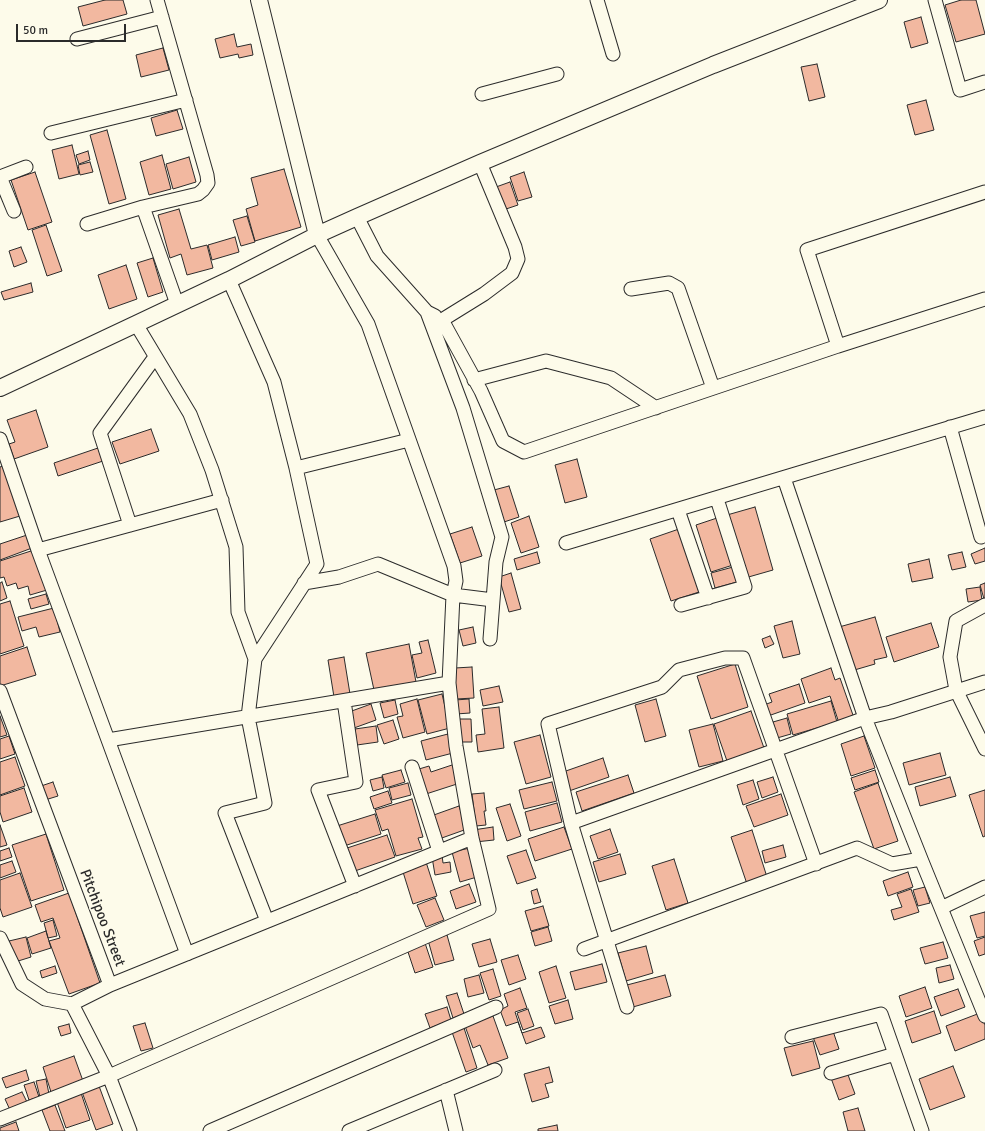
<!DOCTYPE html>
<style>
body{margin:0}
#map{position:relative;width:985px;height:1131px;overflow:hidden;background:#fdfbea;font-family:Signika,sans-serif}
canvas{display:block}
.scale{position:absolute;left:16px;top:24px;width:110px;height:18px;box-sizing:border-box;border:2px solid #2b2b2b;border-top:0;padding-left:5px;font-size:12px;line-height:14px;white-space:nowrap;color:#2b2b2b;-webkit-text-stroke:3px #fdfbea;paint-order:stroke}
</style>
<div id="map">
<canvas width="985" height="1131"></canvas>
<div class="scale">50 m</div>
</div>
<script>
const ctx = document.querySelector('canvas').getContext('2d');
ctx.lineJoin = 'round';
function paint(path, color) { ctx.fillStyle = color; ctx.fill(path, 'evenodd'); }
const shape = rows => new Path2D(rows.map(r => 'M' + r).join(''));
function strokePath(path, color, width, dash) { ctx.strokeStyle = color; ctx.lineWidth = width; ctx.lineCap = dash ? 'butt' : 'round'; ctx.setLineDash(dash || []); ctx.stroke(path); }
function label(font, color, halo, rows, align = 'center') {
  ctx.font = font + ' Signika,sans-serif'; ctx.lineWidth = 3; ctx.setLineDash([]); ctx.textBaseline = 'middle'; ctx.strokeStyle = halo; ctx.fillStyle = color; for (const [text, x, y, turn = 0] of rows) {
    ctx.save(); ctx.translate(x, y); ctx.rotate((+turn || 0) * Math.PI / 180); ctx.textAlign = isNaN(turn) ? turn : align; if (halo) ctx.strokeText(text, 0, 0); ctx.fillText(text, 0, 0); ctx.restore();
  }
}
const building = shape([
 [105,0,123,0,127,14,83,26,78,7,105,0],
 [961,0,976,0,985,34,956,42,945,5,961,0],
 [921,17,928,43,911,48,904,22,921,17],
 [234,34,237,47,251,44,253,55,239,58,238,54,220,58,215,39,234,34],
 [163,48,169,70,141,77,136,55,163,48],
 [817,64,825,97,809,101,801,67,817,64],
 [926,100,934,130,915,135,907,105,926,100],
 [177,110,183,129,156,136,151,118,177,110],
 [107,130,126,199,109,204,90,135,107,130],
 [72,145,79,174,59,179,52,150,72,145],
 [88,151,90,160,79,164,76,155,88,151],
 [162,155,171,189,149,195,140,162,162,155],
 [189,157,196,182,173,189,166,164,189,157],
 [90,162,93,172,80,175,78,165,90,162],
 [284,169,301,227,255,241,246,209,258,205,251,178,284,169],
 [35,172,52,222,28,230,11,180,35,172],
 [524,172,532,197,518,201,510,177,524,172],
 [510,182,518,205,503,210,496,187,510,182],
 [179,209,191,249,207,245,213,268,187,275,181,254,170,258,158,215,179,209],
 [247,216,255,242,241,246,233,220,247,216],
 [46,225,62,271,47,276,32,230,46,225],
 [235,237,239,252,212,260,208,245,235,237],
 [21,247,27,262,14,267,9,251,21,247],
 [153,258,163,292,148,297,137,263,153,258],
 [126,265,137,299,109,309,98,275,126,265],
 [31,283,33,292,4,300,1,292,31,283],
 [36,410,48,447,14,459,9,444,15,442,7,420,36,410],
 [151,429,159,451,120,464,112,442,151,429],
 [98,448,103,461,58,476,54,463,98,448],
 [577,459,587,497,565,503,555,465,577,459],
 [5,465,20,516,0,522,0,467,5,465],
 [509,486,519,517,504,522,494,490,509,486],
 [755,507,773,570,745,578,727,515,755,507],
 [529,516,539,547,521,553,511,523,529,516],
 [717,518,733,565,711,572,696,525,717,518],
 [472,527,482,556,460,563,450,534,472,527],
 [679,529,699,592,671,601,650,539,679,529],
 [27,535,32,548,0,560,0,544,27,535],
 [985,548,985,561,975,564,971,554,985,548],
 [34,550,47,590,30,595,28,586,18,589,16,583,7,586,4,577,0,578,0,561,34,550],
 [537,552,540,563,517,570,514,559,537,552],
 [962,552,966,567,952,570,948,555,962,552],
 [929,559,933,578,912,582,908,564,929,559],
 [733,567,737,582,715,588,711,573,733,567],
 [511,573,521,609,509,612,499,577,511,573],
 [2,582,7,598,0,601,0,583,2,582],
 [985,583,985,598,984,599,980,585,985,583],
 [980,587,982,600,968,602,966,589,980,587],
 [46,594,49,604,31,609,28,599,46,594],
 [10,601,24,646,0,654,0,604,10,601],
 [54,608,60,632,39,637,36,627,22,631,18,617,54,608],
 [875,617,887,657,874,660,875,664,851,671,839,627,875,617],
 [792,621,800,654,783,658,774,626,792,621],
 [931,623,939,647,894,662,886,637,931,623],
 [473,627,476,643,463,646,459,630,473,627],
 [770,636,774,644,765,648,762,639,770,636],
 [428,640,436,673,417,678,412,655,422,653,419,642,428,640],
 [409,644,416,682,374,690,366,653,409,644],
 [27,647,36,675,0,686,0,656,27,647],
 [344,657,350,694,334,697,328,660,344,657],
 [735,664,748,707,711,719,697,676,735,664],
 [472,667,474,698,456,699,455,668,472,667],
 [831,668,835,680,840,678,854,718,839,723,830,696,809,703,801,679,831,668],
 [799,684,805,703,768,716,764,705,772,702,769,694,799,684],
 [499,686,503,702,483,706,480,690,499,686],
 [442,694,450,728,427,734,418,700,442,694],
 [417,699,425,732,403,738,397,717,403,716,400,704,417,699],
 [469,699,470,713,456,714,455,700,469,699],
 [656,699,666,736,645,742,635,705,656,699],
 [395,700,398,714,384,718,380,703,395,700],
 [831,701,837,722,793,735,787,714,831,701],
 [371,704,376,720,354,728,349,712,371,704],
 [499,707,504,748,478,752,476,735,485,734,482,709,499,707],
 [751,711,764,748,727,761,714,724,751,711],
 [0,716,7,735,0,737,0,716],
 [787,718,791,734,777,738,773,722,787,718],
 [459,719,471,719,472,742,459,742,459,719],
 [393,720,399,739,384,744,377,725,393,720],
 [713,724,723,761,699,767,689,730,713,724],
 [376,726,378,742,357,745,355,729,376,726],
 [448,734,453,753,426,760,421,741,448,734],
 [540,735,551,777,526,784,514,742,540,735],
 [9,736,15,754,0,759,0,739,9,736],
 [864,736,875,768,851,776,841,744,864,736],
 [940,753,946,775,909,785,903,763,940,753],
 [15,757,25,786,0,795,0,762,15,757],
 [603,758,609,777,569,791,563,772,603,758],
 [455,764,460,783,426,794,419,769,429,766,431,772,455,764],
 [401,770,405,782,386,788,382,775,401,770],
 [875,770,879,782,855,790,851,778,875,770],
 [628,775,634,793,582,811,576,792,628,775],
 [382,777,384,788,373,791,370,780,382,777],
 [773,777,778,792,762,798,757,782,773,777],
 [950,777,956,796,920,806,915,787,950,777],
 [753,780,759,799,743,805,737,785,753,780],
 [53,782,58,796,45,800,41,786,53,782],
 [552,782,557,801,524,809,519,790,552,782],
 [408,783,411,795,392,800,389,788,408,783],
 [878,783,898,841,874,849,854,792,878,783],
 [24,788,32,812,3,822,0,812,0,796,24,788],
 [985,790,985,836,983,837,969,795,985,790],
 [388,791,392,803,374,809,370,797,388,791],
 [484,793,486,811,484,811,486,825,476,826,472,794,484,793],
 [781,794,788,815,754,827,746,806,781,794],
 [412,799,423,837,418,838,422,849,396,856,388,829,382,831,375,810,412,799],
 [557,803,562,822,530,831,525,812,557,803],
 [510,804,521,836,507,841,496,808,510,804],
 [459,806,467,829,439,839,431,816,459,806],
 [375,814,381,834,344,846,337,826,375,814],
 [0,825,7,845,0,847,0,825],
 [493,827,494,840,475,842,473,830,493,827],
 [564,827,572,849,535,861,528,839,564,827],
 [610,829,618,852,598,859,590,836,610,829],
 [752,830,767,877,747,884,731,837,752,830],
 [46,834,64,890,31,901,12,845,46,834],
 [387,835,395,857,352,872,344,849,387,835],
 [783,845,786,857,765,863,762,851,783,845],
 [9,848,12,857,0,861,0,851,9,848],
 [470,848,477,877,460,882,452,852,470,848],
 [526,850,536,878,517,884,507,856,526,850],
 [620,854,626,874,599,882,593,862,620,854],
 [442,855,443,863,450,862,451,872,435,875,432,857,442,855],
 [674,859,688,903,666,910,652,866,674,859],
 [12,861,16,872,0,878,0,865,12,861],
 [426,862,437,896,413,904,403,872,426,862],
 [908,872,913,887,888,896,883,881,908,872],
 [20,873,32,907,3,917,0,908,0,880,20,873],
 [469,884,476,902,456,909,450,891,469,884],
 [925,887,930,903,918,906,913,890,925,887],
 [537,889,541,902,534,904,531,891,537,889],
 [911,889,919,912,894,920,891,910,902,907,897,894,911,889],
 [69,893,100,983,69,994,49,941,60,938,53,918,41,922,35,905,69,893],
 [435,898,444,920,426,927,417,905,435,898],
 [543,906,549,926,531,931,525,911,543,906],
 [985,912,985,936,977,938,970,916,985,912],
 [53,920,57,936,48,938,44,923,53,920],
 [548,927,552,941,535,946,531,932,548,927],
 [46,931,51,948,32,954,27,938,46,931],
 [447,935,454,960,435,965,428,940,447,935],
 [26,937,31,957,15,962,9,941,26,937],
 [985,937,985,954,979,956,974,941,985,937],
 [490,939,497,962,479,967,472,944,490,939],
 [943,942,948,958,925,964,920,948,943,942],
 [425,943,433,967,415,973,407,949,425,943],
 [646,946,653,973,626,981,618,953,646,946],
 [518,955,526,979,509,985,501,960,518,955],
 [602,964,607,982,575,990,570,972,602,964],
 [950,965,954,979,939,983,936,968,950,965],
 [55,966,57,973,42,978,40,971,55,966],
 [556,966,566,998,549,1003,539,972,556,966],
 [493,969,501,996,489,1000,480,973,493,969],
 [479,975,484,993,468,997,464,979,479,975],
 [665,975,671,996,633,1007,627,985,665,975],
 [925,987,932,1008,906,1017,899,996,925,987],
 [520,988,527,1008,515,1012,522,1033,541,1027,545,1037,526,1044,518,1022,506,1026,500,1010,508,1006,504,994,520,988],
 [958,989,965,1007,941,1016,934,997,958,989],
 [457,993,464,1014,453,1018,446,996,457,993],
 [568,1000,573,1019,555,1024,549,1006,568,1000],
 [447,1007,451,1020,430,1028,425,1014,447,1007],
 [528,1009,534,1026,523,1030,517,1013,528,1009],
 [934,1011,941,1033,912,1043,905,1021,934,1011],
 [980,1013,985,1025,985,1039,955,1051,946,1026,980,1013],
 [493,1016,508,1058,488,1065,480,1045,473,1048,465,1026,493,1016],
 [145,1023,153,1048,141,1051,133,1026,145,1023],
 [69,1024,71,1033,61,1036,58,1027,69,1024],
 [464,1028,477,1068,466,1072,452,1032,464,1028],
 [833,1031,839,1049,820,1055,813,1037,833,1031],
 [813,1041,820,1068,792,1076,784,1048,813,1041],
 [74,1056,83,1081,51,1092,43,1067,74,1056],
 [953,1066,965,1097,930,1110,919,1079,953,1066],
 [549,1067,553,1082,545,1084,549,1097,532,1102,524,1074,549,1067],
 [26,1070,29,1080,6,1088,2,1078,26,1070],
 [847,1072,855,1094,839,1100,831,1078,847,1072],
 [46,1079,49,1094,40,1097,36,1081,46,1079],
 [34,1082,39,1097,29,1100,24,1085,34,1082],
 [99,1086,113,1124,96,1130,82,1092,99,1086],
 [22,1092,27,1102,10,1110,5,1099,22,1092],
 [81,1093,90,1120,66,1128,57,1102,81,1093],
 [55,1105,65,1131,50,1131,42,1110,55,1105],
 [858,1108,865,1131,848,1131,843,1112,858,1108],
 [16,1122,19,1131,0,1131,0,1128,16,1122],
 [557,1125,558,1131,538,1131,538,1129,557,1125]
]);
const minor = shape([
 [597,0,613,54],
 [935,0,960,90,985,82],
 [77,39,162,17],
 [482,94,557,74],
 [51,133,186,100],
 [480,163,515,247,518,259,512,273,484,294,442,320,481,391,503,441,524,452,838,346],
 [0,177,14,211],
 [0,177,26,167],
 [985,192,807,250,838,346,985,299],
 [143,207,177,304],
 [357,217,377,256,427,312,435,316],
 [87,224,143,207,198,194,203,190,208,183,207,175,157,0],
 [229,280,274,382,296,468,317,564,255,659,248,717,265,803,225,813,267,921],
 [631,289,669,283,678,288,713,388],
 [427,312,463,408,502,537,496,562,490,639],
 [136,324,190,414,212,470,236,547,238,612,255,659],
 [474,380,546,361,611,378,656,408],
 [950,427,981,537],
 [0,439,38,550,187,954],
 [296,468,409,440],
 [784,478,865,718,891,712,985,682],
 [678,510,708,598],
 [130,525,100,433,155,357],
 [566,543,985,417],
 [38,550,222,500],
 [304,583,339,577,378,564,453,595,493,600],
 [681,605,745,587,717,499],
 [985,605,956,621,950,657,956,690,985,749],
 [0,691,110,985,72,1004,109,1076,130,1131],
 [344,701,356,782,318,790,355,886],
 [108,740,449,683],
 [412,767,439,851],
 [571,823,865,718,921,859],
 [941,908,985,887],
 [0,938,22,984,45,999,72,1004],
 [584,949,857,848,892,864,921,859,985,1016],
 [110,985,472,838],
 [627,1007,571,823,548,724,662,687,679,670,725,658,743,658,816,864],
 [792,1037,881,1014,922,1131],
 [831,1073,895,1054],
 [446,1090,456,1131],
 [0,1119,109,1076,489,909,472,838,456,746,449,683,453,595,456,581,454,566,368,324,317,235],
 [210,1131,496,1007],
 [349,1131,495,1070]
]);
const tertiary = shape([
 [259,0,317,235],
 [0,388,136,324,229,280,317,235,357,217,480,163,713,65,879,0]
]);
const streetNames = [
 ["Pitchipoo Street",102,918,69]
];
paint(building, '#f2b8a0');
strokePath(building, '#2b2b2b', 1);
strokePath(minor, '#2b2b2b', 15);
strokePath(tertiary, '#2b2b2b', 18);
strokePath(minor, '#fdfbea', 13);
strokePath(tertiary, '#fdfbea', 16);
label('15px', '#2b2b2b', '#fdfbea', streetNames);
</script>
